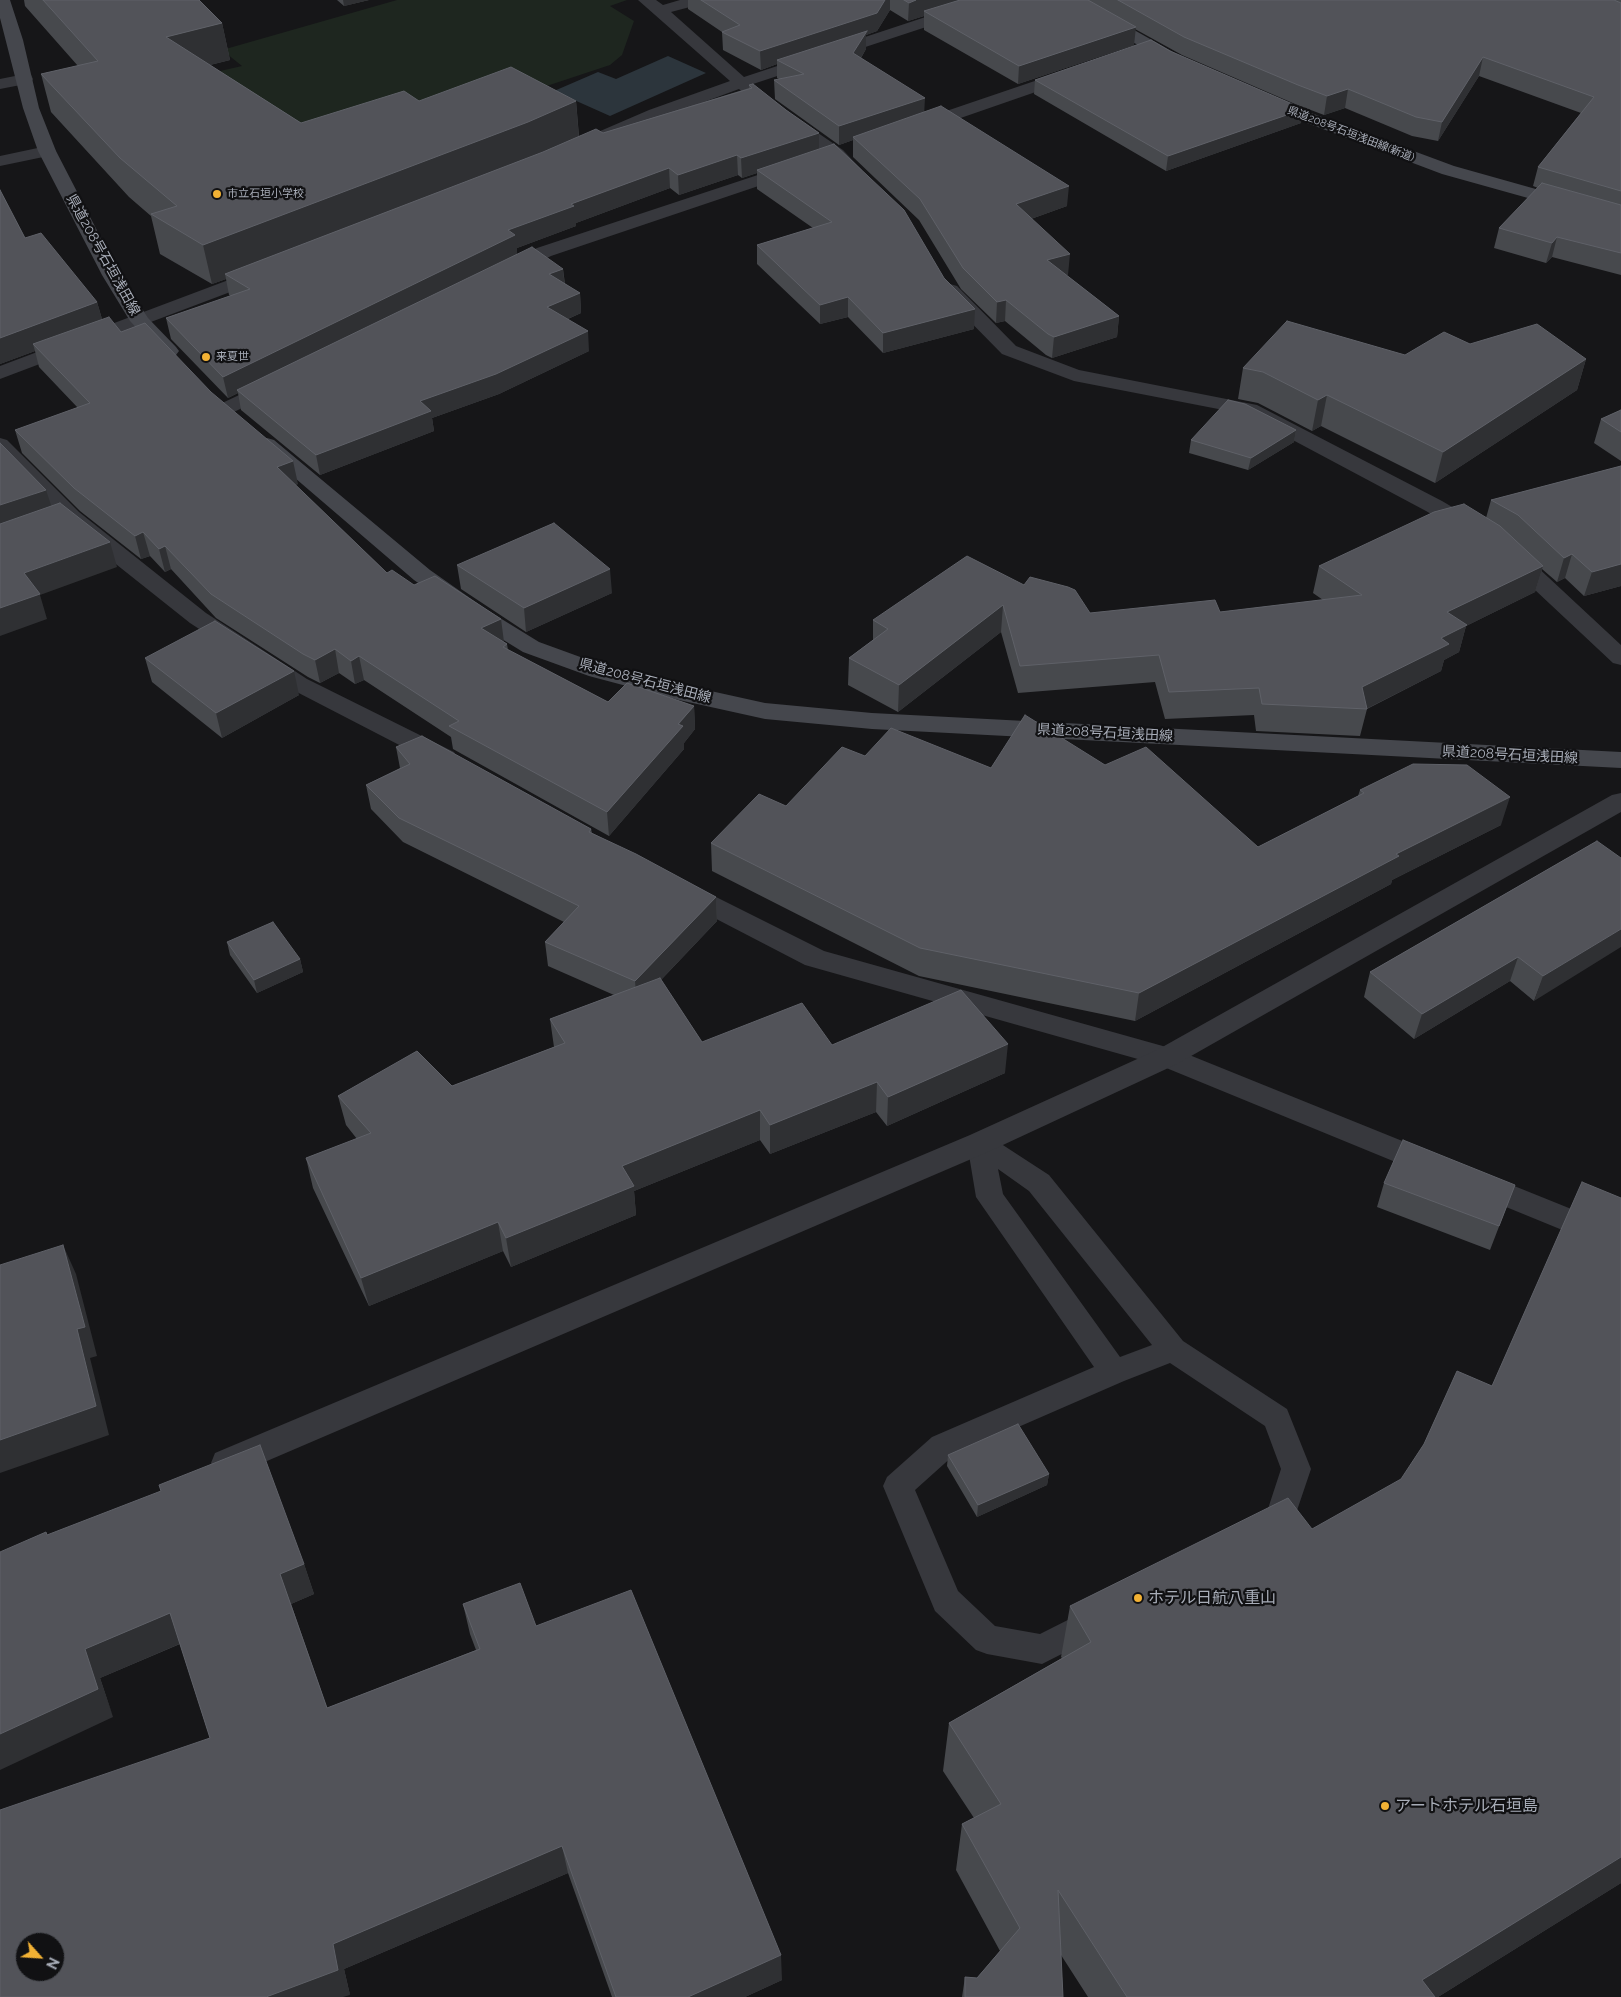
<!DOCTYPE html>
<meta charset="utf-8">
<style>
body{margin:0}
#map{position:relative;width:1621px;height:1997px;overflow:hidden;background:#161618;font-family:Raleway,sans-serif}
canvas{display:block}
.north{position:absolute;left:15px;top:1932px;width:50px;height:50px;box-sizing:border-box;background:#111113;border:1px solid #4d4f55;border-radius:50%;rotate:116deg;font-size:14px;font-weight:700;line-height:20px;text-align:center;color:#a8adb8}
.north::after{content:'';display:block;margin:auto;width:18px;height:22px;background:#f2b134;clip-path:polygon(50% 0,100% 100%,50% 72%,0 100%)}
</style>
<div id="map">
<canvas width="1621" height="1997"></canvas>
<div class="north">N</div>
</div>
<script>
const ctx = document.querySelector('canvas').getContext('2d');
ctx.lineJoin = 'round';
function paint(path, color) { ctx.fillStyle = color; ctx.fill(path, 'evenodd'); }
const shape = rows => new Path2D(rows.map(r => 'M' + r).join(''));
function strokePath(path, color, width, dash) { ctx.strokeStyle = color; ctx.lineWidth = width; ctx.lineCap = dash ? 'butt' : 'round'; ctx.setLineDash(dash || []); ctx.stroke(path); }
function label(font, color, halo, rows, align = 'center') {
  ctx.font = font + ' Raleway,"Noto Sans JP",sans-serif'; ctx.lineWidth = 4.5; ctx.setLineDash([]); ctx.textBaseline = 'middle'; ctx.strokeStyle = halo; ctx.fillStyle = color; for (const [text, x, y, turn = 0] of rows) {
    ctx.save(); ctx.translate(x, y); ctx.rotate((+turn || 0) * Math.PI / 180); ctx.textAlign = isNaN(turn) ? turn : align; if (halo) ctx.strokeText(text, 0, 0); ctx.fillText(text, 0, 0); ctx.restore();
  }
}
const green = shape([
 [397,0,627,0,610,6,634,21,622,55,610,65,384,140,279,170,220,71,242,66,222,50]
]);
const water = shape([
 [668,56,706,73,610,116,554,91,598,72,616,79]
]);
const service = shape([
 [980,1133,989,1136,1049,1175,1183,1341,1287,1409,1311,1469,1287,1540,1042,1664,987,1654,976,1650,935,1611,883,1486,887,1477,932,1437,1094,1367,976,1197,967,1143,971,1136,980,1133],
 [998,1169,1029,1191,1152,1345,1120,1357,1003,1194,998,1169],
 [1170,1363,1265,1426,1281,1469,1264,1521,1040,1634,995,1626,958,1591,915,1490,954,1455,1124,1381,1170,1363]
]);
const minor = shape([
 [638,0,656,0,663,5,680,0,707,0,705,3,671,12,744,77,977,0,1001,0,999,3,753,84,799,120,843,150,862,170,859,174,853,175,847,174,831,158,787,128,739,89,661,118,603,143,597,144,591,143,588,139,591,135,649,110,730,81,638,0],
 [1070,69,1076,70,1078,74,1076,78,926,130,920,131,914,130,911,126,914,122,1070,69],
 [25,74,31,75,33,79,31,83,0,89,0,79,25,74],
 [47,146,53,147,56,151,53,155,0,166,0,156,47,146],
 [791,164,797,165,800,169,797,173,551,256,514,274,507,276,500,274,498,270,500,266,537,248,791,164],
 [263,267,270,269,272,273,270,277,0,379,0,366,263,267],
 [950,284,957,286,1016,346,1079,370,1257,405,1442,501,1481,524,1484,529,1481,534,1473,536,1465,534,1426,511,1244,414,1074,381,1002,354,943,294,940,290,943,286,950,284],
 [273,379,280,381,283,385,280,389,232,413,225,415,218,413,215,409,218,405,273,379],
 [0,438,7,440,79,512,206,613,307,679,454,752,457,758,454,764,445,766,436,764,291,689,190,623,63,522,0,456,0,438],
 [1511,548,1519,550,1621,645,1621,665,1613,663,1503,560,1500,555,1503,550,1511,548],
 [683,882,692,885,824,951,1177,1050,1442,1157,1447,1165,1442,1173,1432,1177,1159,1065,805,965,674,897,670,891,674,885,683,882],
 [1477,1171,1621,1229,1621,1254,1467,1191,1462,1183,1467,1175,1477,1171]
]);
const tertiary = shape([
 [1621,793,1621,812,1177,1064,990,1151,239,1473,227,1477,215,1473,211,1463,215,1453,970,1135,1157,1050,1612,795,1621,793]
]);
const secondary = shape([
 [0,0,10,0,23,40,39,108,56,151,120,275,148,318,176,347,179,351,176,355,169,357,162,355,130,321,102,275,38,151,23,108,0,18,0,0],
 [1061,0,1081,0,1182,57,1184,60,1182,63,1176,65,1170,63,1063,3,1061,0],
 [1268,97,1454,166,1621,213,1621,224,1442,174,1262,106,1260,102,1262,98,1268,97],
 [267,438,274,440,430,570,487,610,539,642,605,666,679,684,765,703,872,713,1621,752,1621,768,872,729,765,719,679,700,589,676,523,652,471,620,414,580,260,448,257,444,260,440,267,438]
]);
const wall = shape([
 [24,0,199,0,222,23,230,60,210,65,301,123,419,101,576,101,579,136,603,133,749,88,749,85,819,133,819,149,974,329,883,353,848,317,820,324,757,264,757,245,813,228,757,189,757,173,742,178,738,175,679,195,670,188,576,223,576,226,517,248,517,254,563,269,565,284,580,293,581,313,568,319,589,351,499,394,432,418,434,431,320,475,241,410,238,393,228,398,171,339,166,318,231,296,229,295,226,279,212,284,160,254,151,216,129,197,51,112,41,74,78,66,25,6],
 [337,0,369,0,344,6],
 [688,0,1621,0,1621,275,1552,257,1546,263,1494,248,1499,228,1538,188,1533,186,1538,167,1581,113,1479,76,1438,141,1412,136,1345,108,1324,115,1295,104,1182,55,1135,29,1134,45,1018,84,924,30,924,16,908,21,890,10,877,31,866,35,866,49,861,58,925,112,1067,206,1031,219,1068,275,1066,275,1119,316,1117,337,1052,358,1046,355,1005,321,996,323,961,289,919,220,853,157,853,140,839,145,775,99,774,80,779,79,777,78,777,64,761,70,723,50,722,32,688,9],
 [1170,51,1301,123,1166,171,1034,94,1035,80],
 [0,190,25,238,97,302,102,319,121,332,298,484,295,485,387,573,414,585,507,644,508,650,608,702,694,706,695,729,684,743,684,749,609,836,453,749,451,737,364,680,355,684,339,673,320,683,308,677,216,618,171,569,165,572,150,556,141,559,80,511,22,453,15,430,78,408,39,367,35,351,0,364],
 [1405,355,1586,359,1577,390,1435,483,1321,426,1312,431,1258,403,1238,399,1243,368],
 [1621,410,1621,461,1594,443,1601,419],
 [1296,430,1294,442,1248,470,1189,453,1191,440],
 [1621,466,1621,586,1584,596,1565,578,1557,582,1542,569,1535,592,1466,626,1459,652,1444,660,1441,671,1367,709,1360,736,1256,731,1254,715,1165,719,1155,682,1018,693,1001,632,898,712,848,685,849,658,873,640,873,620,1024,585,1090,613,1220,612,1323,600,1313,593,1319,566,1486,518,1491,500],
 [457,565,612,593,526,632,461,589],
 [145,658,299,695,222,738,152,682],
 [396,747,591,829,592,833,716,897,717,921,661,980,702,1042,832,1045,1005,1073,887,1126,876,1112,770,1154,760,1140,634,1191,636,1215,511,1267,503,1251,369,1306,313,1188,306,1158,357,1139,346,1125,338,1096,452,1086,554,1047,550,1019,614,995,548,966,545,942,564,922,403,842,371,809,366,785,400,768],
 [865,756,991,768,1105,765,1258,847,1358,796,1360,790,1501,825,1392,880,1391,884,1135,1021,919,976,712,871,711,843,786,806],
 [1597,841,1534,1001,1510,981,1414,1039,1364,997,1370,972],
 [227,942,300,959,303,972,257,993,230,955],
 [1384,1183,1515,1185,1490,1250,1377,1207],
 [948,1455,1049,1474,1047,1485,977,1517,947,1466],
 [1312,1529,1621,1883,1438,1997,1088,1997,1061,1955,1063,1997,962,1997,965,1977,977,1978,1000,1951,956,1870,962,1824,974,1818,943,1771,949,1723,1062,1658,1061,1657,1070,1606],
 [48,1535,304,1564,314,1594,291,1604,327,1708,476,1650,470,1634,463,1604,536,1626,782,1980,745,1997,612,1997,568,1873,344,1969,350,1995,210,1738,180,1644,100,1678,113,1717]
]);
const shadedWall = shape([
 [343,0,369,0,344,6],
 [885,0,890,0,890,10,877,31,866,35,866,49,853,71,853,53,777,60,777,64,761,70,760,51],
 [916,0,971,0,924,11,924,16,908,21,909,3],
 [222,23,230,60,174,74,166,37],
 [1136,27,1134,45,1018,84,1019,66],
 [1483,57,1479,76,1438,141,1442,122],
 [1348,89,1345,108,1324,115,1327,96],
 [925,98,924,116,853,137,853,140,839,145,839,126],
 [576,101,579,139,225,274,226,279,212,284,203,245],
 [1304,109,1301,123,1166,171,1168,156],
 [819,133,819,152,757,170,757,173,742,178,741,158],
 [737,155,738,175,679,195,678,175],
 [669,168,670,188,576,223,576,226,517,248,517,256,237,390,238,393,228,398,223,377,508,230,571,204],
 [1069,186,1067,206,1014,225,1016,204],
 [1557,237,1552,257,1546,263,1552,243],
 [1070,254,1068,275,1045,280,1047,260],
 [563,269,565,289,549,274],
 [580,293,581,313,549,327,547,307],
 [848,297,848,317,820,324,820,305],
 [1006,300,1005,321,996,323,997,302],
 [97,302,104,326,33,344,35,351,0,364,0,338],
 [975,309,974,329,883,353,883,333],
 [1119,316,1117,337,1052,358,1054,337],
 [588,331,589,351,499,394,432,418,434,431,320,475,316,455,420,401],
 [1586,359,1577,390,1435,483,1443,452],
 [1327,395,1321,426,1312,431,1318,400],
 [1296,430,1294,442,1248,470,1251,458],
 [293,461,298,484,282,490,277,467],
 [46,490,54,514,0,533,0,505],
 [143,532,150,556,141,559,135,536],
 [110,542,117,567,40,595,47,619,0,636,0,608,24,573],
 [165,546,171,569,165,572,159,549],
 [1572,554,1565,578,1557,582,1564,558],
 [1621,564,1621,586,1584,596,1592,572],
 [1543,566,1535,592,1466,626,1459,652,1444,660,1441,671,1366,709,1362,687,1447,612],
 [610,569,612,593,526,632,524,608],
 [1003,605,1001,632,898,712,899,685],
 [501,619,504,642,481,628],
 [335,649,339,673,320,683,315,660],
 [359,656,364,680,355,684,351,661],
 [294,671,299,695,222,738,216,713],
 [694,706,695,729,684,743,684,749,609,836,607,812],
 [1510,797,1501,825,1392,880,1391,884,1135,1021,1139,993,1396,854],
 [716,897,717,921,637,1005,635,981],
 [1621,929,1621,947,1534,1001,1543,976],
 [1518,957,1510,981,1414,1039,1422,1014],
 [300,959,303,972,257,993,254,980],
 [1008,1044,1005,1073,887,1126,888,1097],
 [877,1082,876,1112,770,1154,770,1125],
 [760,1110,760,1140,634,1191,636,1215,511,1267,506,1238,622,1166],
 [498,1222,503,1251,369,1306,361,1278],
 [63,1245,76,1274,97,1356,90,1358,109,1435,0,1473,0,1440],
 [1049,1474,1047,1485,977,1517,978,1505],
 [304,1564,314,1594,291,1604,337,1737,280,1574],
 [170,1613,184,1642,100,1678,113,1717,0,1770,0,1734,85,1649],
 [562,1846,568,1873,344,1969,350,1995,343,1997,266,1997,333,1944],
 [1621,1857,1621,1883,1438,1997,1413,1997,1422,1980],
 [781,1955,782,1980,745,1997,688,1997]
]);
const building = shape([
 [43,0,199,0,222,23,166,37,301,123,404,91,419,101,511,67,576,101,528,122,203,245,151,214,177,206,120,158,41,74,98,61,43,0],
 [701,0,885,0,877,13,760,51,722,32,740,25,701,0],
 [904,0,916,0,909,3,904,0],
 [960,0,1088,0,1136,27,1019,66,924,11,960,0],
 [1118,0,1614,0,1621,3,1621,191,1538,167,1594,97,1483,57,1442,122,1416,117,1348,89,1327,96,1298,85,1184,37,1118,0],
 [867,31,853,53,925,98,839,126,774,80,804,74,777,60,867,31],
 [1151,40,1170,51,1304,109,1168,156,1035,80,1151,40],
 [753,84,786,110,819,133,741,158,737,155,678,175,669,168,571,204,574,206,508,230,515,235,223,377,166,318,250,289,225,274,543,152,596,129,603,133,752,88,749,85,753,84],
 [941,106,1069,186,1016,204,1070,254,1047,260,1119,316,1054,337,1048,334,1006,300,997,302,963,268,920,199,853,137,941,106],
 [834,144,904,210,944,278,975,309,883,333,848,297,820,305,757,245,832,222,757,170,834,144],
 [1542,183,1621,205,1621,253,1557,237,1552,243,1499,228,1542,183],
 [0,190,25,238,41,233,97,302,0,338,0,190],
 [532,247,563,269,549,274,580,293,547,307,588,331,496,374,420,401,431,411,316,455,237,390,532,247],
 [109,317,121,332,145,323,211,392,293,461,277,467,387,573,392,570,414,585,435,576,501,619,481,628,507,644,503,647,608,702,627,683,694,706,678,724,683,726,607,812,449,726,459,721,359,656,351,661,335,649,315,660,303,654,211,594,165,546,159,549,143,532,135,536,74,488,15,430,90,403,33,344,109,317],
 [1287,321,1405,355,1444,332,1470,344,1537,324,1586,359,1443,452,1327,395,1318,400,1263,372,1243,368,1287,321],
 [1228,400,1245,404,1296,430,1251,458,1191,440,1228,400],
 [1621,410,1621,432,1601,419,1621,410],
 [0,443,46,490,0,505,0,443],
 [1621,466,1621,564,1592,572,1572,554,1564,558,1518,515,1491,500,1621,466],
 [60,503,110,542,24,573,40,594,0,608,0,524,60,503],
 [1464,504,1500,526,1543,566,1447,612,1467,625,1441,638,1449,644,1362,687,1367,709,1262,704,1259,688,1169,692,1159,655,1020,666,1003,605,899,685,849,658,888,629,873,620,967,556,1024,585,1030,577,1068,587,1075,590,1090,613,1215,600,1220,612,1362,595,1319,566,1434,512,1464,504],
 [554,523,610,569,524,608,457,565,554,523],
 [215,621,294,671,216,713,145,658,215,621],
 [1025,715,1105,765,1146,747,1258,847,1364,793,1360,790,1413,764,1467,765,1510,797,1396,854,1399,856,1139,993,920,948,711,843,759,794,786,806,842,747,865,756,891,728,991,768,1025,715],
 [422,736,591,829,589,832,636,854,716,897,635,981,545,942,579,906,399,818,366,785,410,764,396,747,422,736],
 [1597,841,1621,858,1621,929,1543,976,1518,957,1422,1014,1370,972,1597,841],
 [273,922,300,959,254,980,227,942,273,922],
 [660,978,702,1042,802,1003,832,1045,961,990,1008,1044,888,1097,877,1082,770,1125,760,1110,622,1166,634,1186,506,1238,498,1222,361,1278,306,1158,371,1133,338,1096,417,1051,452,1086,565,1043,550,1019,660,978],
 [1403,1140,1515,1185,1499,1226,1384,1183,1403,1140],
 [1582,1182,1621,1198,1621,1857,1422,1980,1435,1997,1127,1997,1058,1890,1063,1997,965,1997,965,1977,977,1978,1020,1928,962,1824,1001,1804,949,1723,1091,1642,1070,1606,1288,1498,1312,1529,1401,1479,1424,1444,1457,1371,1492,1386,1582,1182],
 [63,1245,85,1327,77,1329,96,1406,0,1440,0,1265,63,1245],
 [1018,1424,1049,1474,978,1505,948,1455,1018,1424],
 [260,1445,304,1564,280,1574,327,1708,480,1649,463,1604,520,1583,536,1626,631,1590,781,1955,688,1997,616,1997,562,1846,333,1944,338,1970,266,1997,0,1997,0,1810,210,1738,170,1613,85,1649,98,1689,0,1734,0,1552,46,1532,47,1535,161,1491,159,1485,260,1445],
 [25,1942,55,1942,55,1972,25,1972,25,1942]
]);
const markers = [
 [217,194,5,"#f2b134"],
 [206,357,5,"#f2b134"],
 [1138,1598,5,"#f2b134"],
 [1385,1806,5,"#f2b134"]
];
const farStreetnames = [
 ["県道208号石垣浅田線(新道)",1351,134,21]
];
const farPoinames = [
 ["市立石垣小学校",227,194],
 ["来夏世",216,357]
];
const streetNames = [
 ["県道208号石垣浅田線",103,255,61],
 ["県道208号石垣浅田線",645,681,15],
 ["県道208号石垣浅田線",1105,733,3],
 ["県道208号石垣浅田線",1510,755,3]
];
const nearPoinames = [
 ["ホテル日航八重山",1148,1598],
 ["アートホテル石垣島",1395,1806]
];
paint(green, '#1e261f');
paint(water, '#2c353c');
paint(service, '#37383d');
paint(minor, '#37383d');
paint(tertiary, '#37383d');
paint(secondary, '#45474d');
paint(wall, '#47494d');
paint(shadedWall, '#2f3033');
paint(building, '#525359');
strokePath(building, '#5f6168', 1);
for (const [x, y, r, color] of markers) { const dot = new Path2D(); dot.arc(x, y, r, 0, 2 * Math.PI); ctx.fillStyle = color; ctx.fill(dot); strokePath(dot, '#111113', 2); }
label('11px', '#a8adb8', '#111113', farStreetnames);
label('11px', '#a8adb8', '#111113', farPoinames, 'left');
label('14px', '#a8adb8', '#111113', streetNames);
label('16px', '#a8adb8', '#111113', nearPoinames, 'left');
</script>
